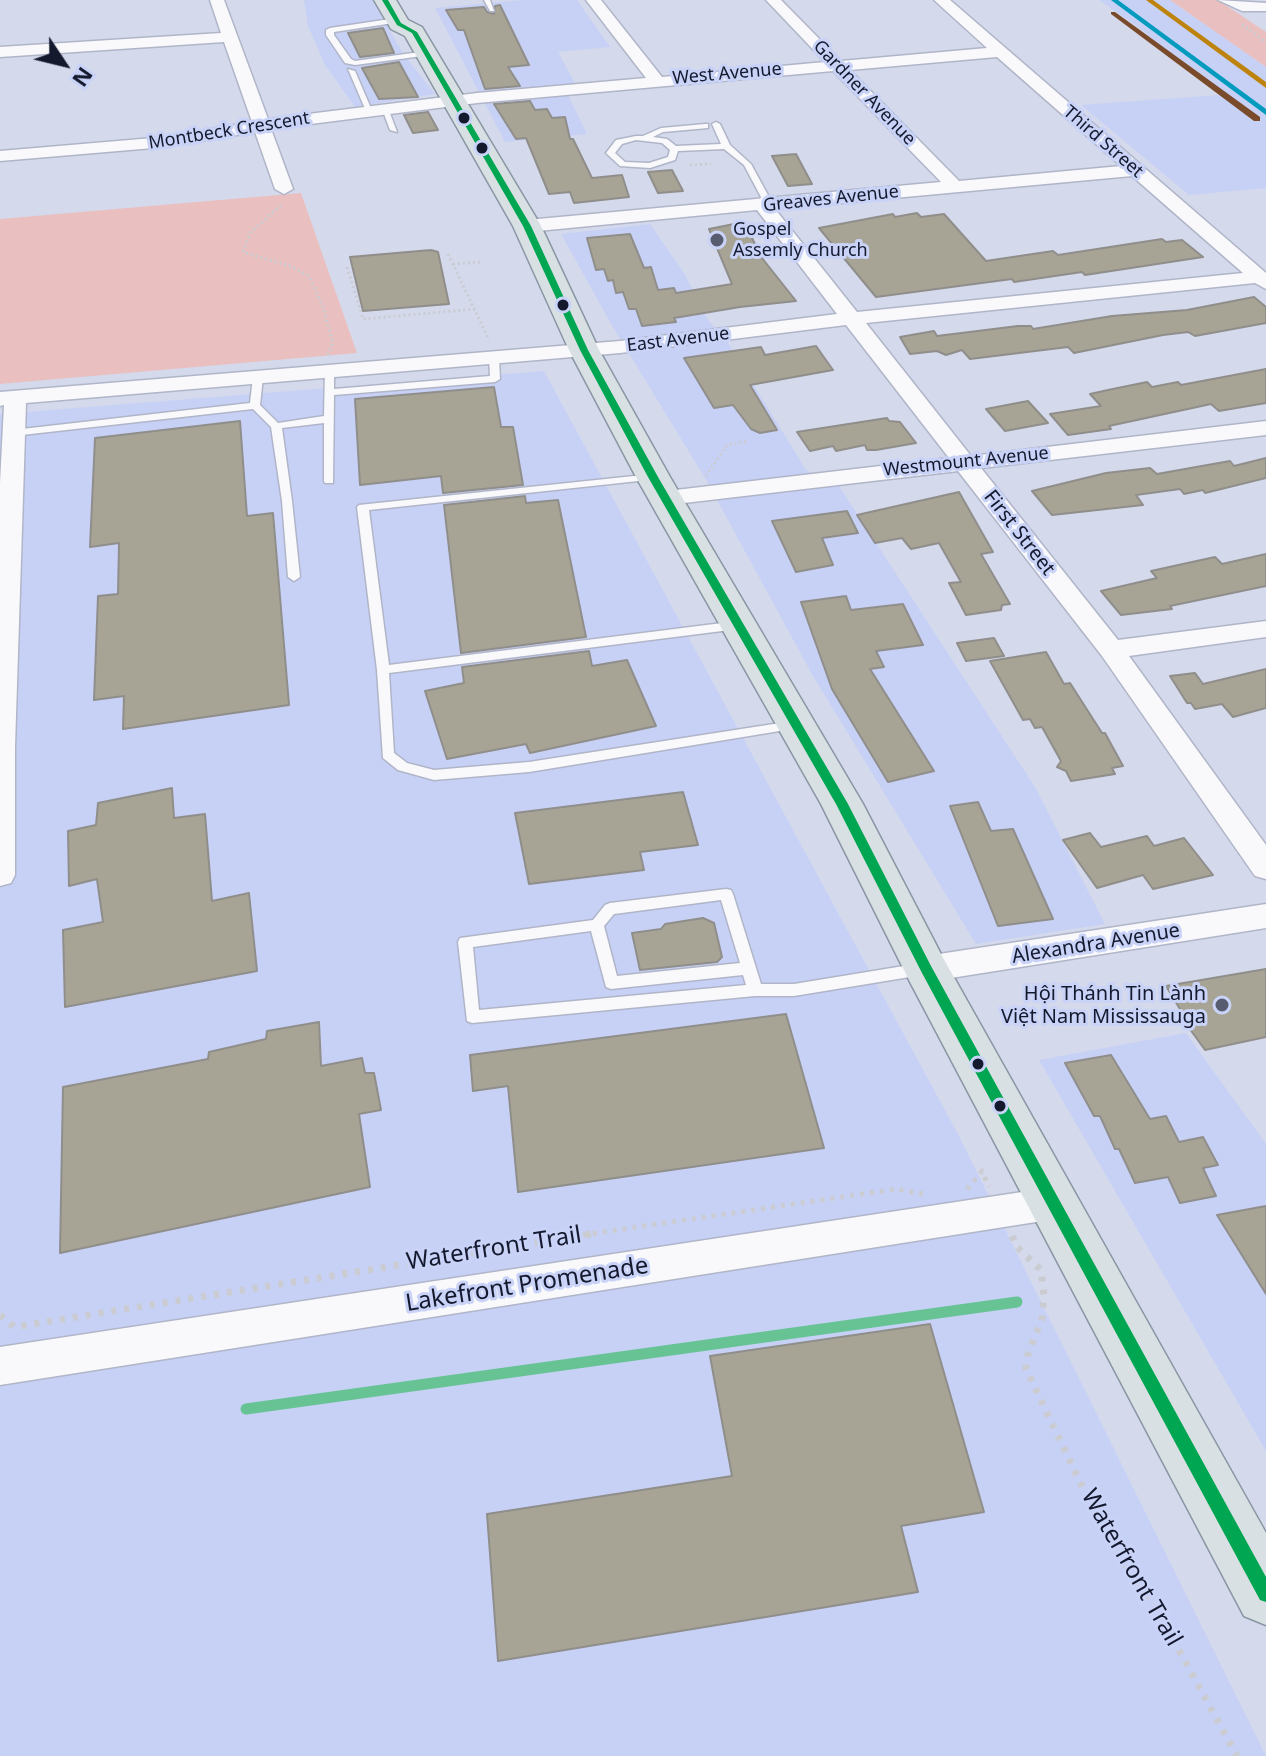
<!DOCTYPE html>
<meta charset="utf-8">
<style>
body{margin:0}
#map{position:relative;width:1266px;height:1756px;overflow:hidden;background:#d4d9ec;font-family:"Noto Sans",sans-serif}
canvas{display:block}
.north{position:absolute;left:24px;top:24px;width:80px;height:80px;-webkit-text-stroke:6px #c9d3f7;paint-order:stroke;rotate:125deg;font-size:22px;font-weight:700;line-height:32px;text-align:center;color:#14192e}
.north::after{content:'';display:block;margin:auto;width:28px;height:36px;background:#14192e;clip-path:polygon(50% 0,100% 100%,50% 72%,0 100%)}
</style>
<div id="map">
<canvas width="1266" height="1756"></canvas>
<div class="north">N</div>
</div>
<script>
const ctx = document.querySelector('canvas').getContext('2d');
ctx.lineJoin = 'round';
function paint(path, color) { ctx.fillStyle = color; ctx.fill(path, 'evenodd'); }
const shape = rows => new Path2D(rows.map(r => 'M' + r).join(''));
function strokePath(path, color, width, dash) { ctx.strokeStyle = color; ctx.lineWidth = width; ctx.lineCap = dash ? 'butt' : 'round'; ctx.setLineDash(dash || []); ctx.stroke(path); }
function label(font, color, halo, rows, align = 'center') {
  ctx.font = font + ' "Noto Sans",sans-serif'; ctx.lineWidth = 6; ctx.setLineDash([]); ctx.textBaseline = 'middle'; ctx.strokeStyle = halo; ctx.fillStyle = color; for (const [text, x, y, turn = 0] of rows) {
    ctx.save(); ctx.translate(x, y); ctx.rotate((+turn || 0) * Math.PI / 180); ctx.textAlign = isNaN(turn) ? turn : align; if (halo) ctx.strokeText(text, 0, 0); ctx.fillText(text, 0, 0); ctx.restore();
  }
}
const built = shape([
 [304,0,372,0,404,55,435,94,355,107,325,65,308,26],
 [522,0,577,0,610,47,558,52,581,94,568,95,587,134,505,142,435,8],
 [1099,0,1170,0,1266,67,1266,188,1189,195,1081,105,1220,95,1142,30],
 [650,224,684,273,708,320,726,340,806,470,839,486,1035,787,1105,924,976,944,813,676,705,478,614,329,561,234],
 [544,371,959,1136,1266,1756,0,1756,0,414],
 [1186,1033,1266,1144,1266,1451,1039,1060]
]);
const green = shape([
 [1170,0,1218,0,1266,32,1266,67],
 [301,193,357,353,0,384,0,219]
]);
const stream = shape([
 [246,1409,1017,1302]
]);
const building = shape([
 [500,5,529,65,508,67,520,86,485,89,464,30,458,30,446,10,484,7,487,12,494,14,495,6,500,5],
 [383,28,394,53,360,57,348,33,383,28],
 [399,62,418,97,379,99,362,68,399,62],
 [530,101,535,110,547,109,552,118,565,117,570,139,573,139,592,178,622,175,629,197,574,203,570,192,549,194,526,138,516,139,494,104,530,101],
 [428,112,438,130,413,133,404,115,428,112],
 [796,154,812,184,788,186,772,156,796,154],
 [672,170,683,191,658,193,648,172,672,170],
 [917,213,921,217,944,214,986,261,1053,251,1058,255,1162,239,1166,242,1182,240,1203,257,1085,275,1082,272,1014,282,1012,279,876,297,819,228,893,214,895,217,917,213],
 [744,222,762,258,796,301,740,307,674,318,676,322,642,326,636,309,629,309,623,292,616,293,613,280,608,281,604,269,596,270,587,238,630,234,644,268,651,267,658,290,674,288,676,293,732,284,709,229,744,222],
 [431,250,438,252,449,304,363,311,350,257,431,250],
 [1254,297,1266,307,1266,323,1195,336,1188,332,1163,335,1074,353,1068,347,970,359,962,350,946,355,937,351,910,354,900,337,934,331,937,336,1018,326,1031,326,1033,329,1112,316,1187,310,1254,297],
 [816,346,833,370,750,385,777,430,760,433,751,429,733,405,714,408,684,358,761,347,765,355,816,346],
 [1266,369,1266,403,1219,411,1211,404,1109,426,1111,429,1068,435,1050,414,1101,406,1090,394,1108,390,1147,382,1152,387,1178,382,1181,385,1266,369],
 [494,387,501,427,513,427,523,485,443,493,441,476,360,485,355,399,494,387],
 [1028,401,1048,423,1005,431,986,409,1028,401],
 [887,418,889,421,900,422,916,443,876,450,867,450,865,445,836,451,833,446,810,451,797,432,887,418],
 [240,421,247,516,273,513,289,705,123,729,124,696,94,700,98,596,118,594,119,543,90,547,95,438,240,421],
 [1266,458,1266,478,1205,493,1203,490,1184,494,1180,489,1136,495,1143,505,1052,515,1032,491,1106,473,1150,468,1157,474,1230,461,1234,466,1266,458],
 [959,492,993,552,981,554,1010,604,1002,605,1001,610,966,615,949,583,961,582,939,543,911,549,902,538,875,543,857,515,959,492],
 [525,496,526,503,558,500,586,637,461,653,444,505,525,496],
 [847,511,858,533,822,538,833,565,796,572,772,521,847,511],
 [1266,554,1266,586,1170,606,1172,609,1121,615,1101,591,1157,578,1151,571,1215,557,1222,564,1266,554],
 [846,596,851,610,903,604,923,645,876,651,884,667,870,669,934,771,888,782,832,689,801,602,846,596],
 [994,638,1004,656,966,661,957,643,994,638],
 [589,651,592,666,627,660,656,726,530,753,526,744,447,759,425,691,464,683,462,667,589,651],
 [1046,652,1064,684,1070,683,1102,733,1105,733,1123,766,1112,768,1115,774,1071,781,1066,771,1057,767,1061,761,1042,727,1035,728,1030,719,1023,720,990,661,1046,652],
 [1266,669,1266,708,1233,717,1222,704,1195,709,1191,703,1187,703,1170,676,1195,673,1203,684,1266,669],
 [172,788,174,818,205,814,212,901,249,893,257,971,65,1007,63,930,103,922,97,879,69,886,68,831,96,825,98,803,172,788],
 [683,792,698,845,640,852,644,870,529,884,515,813,683,792],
 [978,802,991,831,1013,829,1053,919,998,926,950,806,978,802],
 [1090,833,1101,847,1147,836,1154,846,1184,838,1213,875,1153,889,1143,875,1097,888,1063,840,1090,833],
 [703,918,714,923,722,957,717,962,640,970,632,933,661,929,665,924,703,918],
 [1266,969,1266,1037,1205,1050,1187,1025,1189,1024,1166,986,1266,969],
 [786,1014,824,1148,518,1192,508,1086,473,1091,470,1055,786,1014],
 [319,1022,321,1066,362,1058,365,1073,374,1073,381,1110,359,1114,370,1187,60,1253,63,1087,208,1059,209,1052,266,1039,267,1031,319,1022],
 [1111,1055,1150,1119,1166,1116,1179,1142,1203,1137,1218,1165,1203,1168,1216,1196,1180,1203,1168,1177,1135,1183,1119,1149,1115,1149,1100,1116,1094,1116,1065,1063,1111,1055],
 [1266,1206,1266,1294,1217,1215,1266,1206],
 [930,1324,984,1512,901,1526,918,1592,498,1661,487,1514,732,1476,710,1356,930,1324]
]);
const pathFar2 = shape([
 [1242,24,1266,43],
 [690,165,711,164],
 [281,205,250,233,243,252,290,266,309,276,323,307,333,343,328,355],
 [448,254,489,340],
 [453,264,480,262],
 [347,267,363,319,475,309],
 [706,476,727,445,749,441]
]);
const pathFar1 = shape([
 [967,1189,982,1171,989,1187],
 [583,1235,896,1189,923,1194]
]);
const path = shape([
 [1012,1236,1017,1247,1041,1270,1044,1296,1042,1318,1028,1354,1026,1369,1104,1532,1174,1641,1237,1756],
 [0,1315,14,1327,597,1233]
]);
const service = shape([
 [484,0,490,0,494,11,490,11,484,0],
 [397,18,400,22,334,32,334,35,351,59,355,61,427,51,431,53,430,55,355,65,345,63,326,35,326,30,330,28,397,18],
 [348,69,355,71,373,113,366,111,348,69],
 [381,106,388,108,397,132,390,130,381,106],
 [716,122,720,124,730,145,751,164,769,197,765,207,758,205,761,197,744,165,724,149,678,151,675,160,650,168,620,166,606,153,616,140,636,136,643,136,661,128,705,124,708,124,708,128,663,132,653,137,667,139,676,146,721,144,712,124,716,122],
 [636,140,662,143,670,150,668,157,649,163,625,162,615,153,622,144,636,140],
 [494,355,499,358,500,379,495,382,334,395,333,483,325,483,324,481,324,423,282,428,292,501,300,577,294,581,288,577,282,501,271,427,253,409,13,436,8,433,13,430,250,403,253,377,258,374,263,377,260,405,278,423,324,416,325,369,334,371,334,389,490,376,489,358,494,355],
 [653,474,657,475,657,479,369,510,389,665,738,621,744,625,738,629,389,673,394,753,407,763,434,770,529,762,793,721,799,725,798,728,529,772,434,780,398,770,383,758,377,670,357,507,359,505,653,474],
 [726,889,731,890,733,894,761,984,794,984,922,963,927,965,929,969,927,973,922,975,794,996,755,996,472,1023,467,1021,458,942,460,938,593,920,605,905,610,903,726,889],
 [721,900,740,963,617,976,604,926,614,914,721,900],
 [591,931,606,987,611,989,743,975,746,985,479,1010,473,947,591,931]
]);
const minor = shape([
 [210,0,224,0,268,119,477,93,646,78,586,0,601,0,662,77,825,62,766,0,781,0,841,61,987,48,934,0,950,0,1266,273,1266,289,1255,283,866,323,971,456,1266,421,1266,435,981,468,1118,640,1266,621,1266,637,1129,656,1266,845,1266,879,1255,876,1102,656,958,471,667,505,659,503,655,498,659,493,667,491,949,458,846,325,620,353,26,403,15,747,15,875,11,883,0,886,0,483,4,405,0,406,0,392,620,341,837,314,757,210,527,232,518,226,527,220,941,182,833,71,477,103,271,129,293,189,284,194,275,189,255,132,165,147,0,161,0,151,165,137,252,122,224,42,0,57,0,47,221,33,210,0],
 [997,57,1121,166,959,181,850,70,997,57],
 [1132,176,1243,273,857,312,775,209,1132,176],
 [1218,0,1266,3,1266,11,1242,11,1218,0],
 [1266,904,1266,928,926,982,915,978,910,969,915,960,926,956,1266,904],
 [1055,1187,1068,1192,1073,1203,1068,1214,1055,1219,0,1385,0,1347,1055,1187]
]);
const primary = shape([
 [374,0,396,0,408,20,422,27,541,226,599,350,670,477,863,804,942,956,1266,1533,1266,1625,1244,1616,910,982,821,804,636,477,569,350,513,226,405,36,391,29,374,0]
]);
const bus1 = shape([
 [382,0,388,0,401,23,417,32,531,226,588,350,658,477,848,804,931,966,1266,1577,1266,1602,1260,1600,922,973,836,804,648,477,580,350,523,226,412,33,397,25,382,0]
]);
const rail1 = shape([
 [1111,0,1118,0,1266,109,1266,115,1111,0]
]);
const rail2 = shape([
 [1111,12,1115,12,1260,117,1260,121,1254,121,1111,14,1111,12]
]);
const rail3 = shape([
 [1146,0,1153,0,1266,82,1266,88,1146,0]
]);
const markers = [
 [464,118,7,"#14192e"],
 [482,148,7,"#14192e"],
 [717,240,8,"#575c70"],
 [563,305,7,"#14192e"],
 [1222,1005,8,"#575c70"],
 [978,1064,7,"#14192e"],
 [1000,1106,7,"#14192e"]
];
const farStreetnames = [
 ["West Avenue",727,74,-5],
 ["Gardner Avenue",864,93,46],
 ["Montbeck Crescent",229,131,-9],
 ["Third Street",1103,142,41],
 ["Greaves Avenue",831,199,-6],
 ["East Avenue",678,340,-7],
 ["Westmount Avenue",966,462,-6]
];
const farPoinames = [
 ["Gospel",733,230],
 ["Assemly Church",733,251]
];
const streetNames = [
 ["First Street",1019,533,52],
 ["Alexandra Avenue",1096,944,-9]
];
const poiNames = [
 ["Hội Thánh Tin Lành",1206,994],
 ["Việt Nam Mississauga",1206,1017]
];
const nearStreetnames = [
 ["Waterfront Trail",494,1249,-9],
 ["Lakefront Promenade",527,1285,-9],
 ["Waterfront Trail",1131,1568,60]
];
paint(built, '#c7d1f6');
paint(green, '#e9c0bf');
strokePath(stream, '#67c393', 11);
paint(building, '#a7a496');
strokePath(building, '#908e8b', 2);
strokePath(service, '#b0b5c8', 3);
strokePath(minor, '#b0b5c8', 3);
strokePath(primary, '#8996a3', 3);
strokePath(pathFar2, '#cbccd2', 3, [2, 3]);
strokePath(pathFar1, '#cbccd2', 5, [4, 6]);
strokePath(path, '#cbccd2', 7, [5, 8]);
paint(service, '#f9f9fc');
paint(minor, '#f9f9fc');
paint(primary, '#d8e0e4');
paint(bus1, '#00a651');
paint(rail1, '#029bbe');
paint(rail2, '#7a4b2a');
paint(rail3, '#be830c');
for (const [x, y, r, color] of markers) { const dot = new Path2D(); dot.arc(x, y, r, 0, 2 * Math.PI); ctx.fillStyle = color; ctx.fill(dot); strokePath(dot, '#c9d3f7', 3); }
label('18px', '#14192e', '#c9d3f7', farStreetnames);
label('18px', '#14192e', '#c9d3f7', farPoinames, 'left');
label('20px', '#14192e', '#c9d3f7', streetNames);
label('20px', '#14192e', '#c9d3f7', poiNames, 'right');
label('24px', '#14192e', '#c9d3f7', nearStreetnames);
</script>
